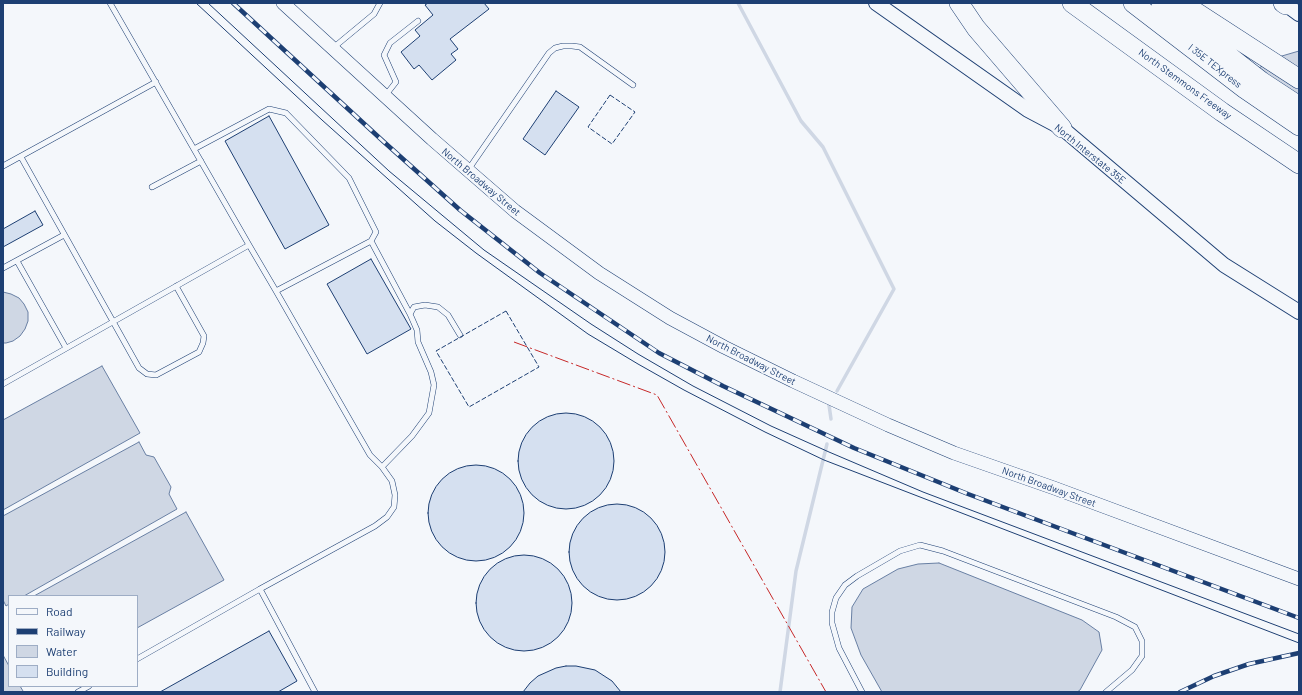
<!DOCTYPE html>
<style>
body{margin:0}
#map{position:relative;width:1302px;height:695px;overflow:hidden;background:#f4f7fb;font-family:Barlow,sans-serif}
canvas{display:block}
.frame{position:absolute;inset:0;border:4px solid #1d3f73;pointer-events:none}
.legend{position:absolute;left:8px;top:595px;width:130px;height:92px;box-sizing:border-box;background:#f4f7fb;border:1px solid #9eadc5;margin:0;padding:5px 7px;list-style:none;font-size:12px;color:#1d3f73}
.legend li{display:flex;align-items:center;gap:8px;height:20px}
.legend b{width:20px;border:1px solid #9eadc5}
</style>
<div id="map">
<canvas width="1302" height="695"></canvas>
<div class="frame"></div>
<ul class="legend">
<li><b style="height:5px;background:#f4f7fb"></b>Road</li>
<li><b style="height:5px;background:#1d3f73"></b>Railway</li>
<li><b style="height:11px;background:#cfd7e4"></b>Water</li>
<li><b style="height:11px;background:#d5e0f0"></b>Building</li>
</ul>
</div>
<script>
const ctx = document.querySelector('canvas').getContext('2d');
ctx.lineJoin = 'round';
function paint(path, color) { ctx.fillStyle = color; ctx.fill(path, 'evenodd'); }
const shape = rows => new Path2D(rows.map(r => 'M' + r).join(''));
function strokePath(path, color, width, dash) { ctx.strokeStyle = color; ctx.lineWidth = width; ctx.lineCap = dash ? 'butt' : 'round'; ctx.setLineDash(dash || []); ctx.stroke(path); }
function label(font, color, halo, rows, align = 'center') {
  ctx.font = font + ' Barlow,sans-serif'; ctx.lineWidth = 3; ctx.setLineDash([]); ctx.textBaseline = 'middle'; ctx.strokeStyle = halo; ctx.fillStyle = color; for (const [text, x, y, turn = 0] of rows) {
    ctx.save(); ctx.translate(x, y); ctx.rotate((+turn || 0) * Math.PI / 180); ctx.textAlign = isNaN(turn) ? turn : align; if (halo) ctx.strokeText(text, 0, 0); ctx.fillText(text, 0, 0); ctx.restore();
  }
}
const water = shape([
 [1299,51,1299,114,1259,68,1275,58,1299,51],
 [3,292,11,294,19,298,24,304,28,312,28,321,25,329,20,336,13,341,6,343,3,343,3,292],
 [102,366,140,433,3,510,3,420,102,366],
 [139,442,146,455,154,457,171,487,169,494,177,509,24,596,9,596,9,604,6,606,3,600,3,516,139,442],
 [186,512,224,580,137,628,137,596,34,596,186,512],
 [939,563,1082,620,1099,632,1102,650,1080,690,1077,692,882,692,861,655,851,628,852,607,863,589,898,569,918,564,939,563],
 [3,655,9,666,9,686,20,686,23,691,22,692,3,692,3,655]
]);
const stream = shape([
 [738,3,801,121,823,147,894,289,837,391],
 [829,405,831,419],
 [780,692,796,571,827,444]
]);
const building = shape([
 [428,3,484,3,489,9,450,39,458,49,451,54,456,60,432,80,419,65,414,69,401,52,420,36,415,30,433,15,425,5,428,3],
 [556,91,579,107,545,155,523,139,556,91],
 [269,116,329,225,285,249,225,141,269,116],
 [35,211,43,225,3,247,3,229,35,211],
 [371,259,411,329,367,354,327,284,371,259],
 '518 461a48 48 0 1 1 96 0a48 48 0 1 1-96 0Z',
 '428 513a48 48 0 1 1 96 0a48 48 0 1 1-96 0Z',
 '569 552a48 48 0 1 1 96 0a48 48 0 1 1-96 0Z',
 '476 603a48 48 0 1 1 96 0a48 48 0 1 1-96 0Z',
 [269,631,297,681,278,692,160,692,269,631],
 [566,666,576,666,595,670,612,681,621,692,523,692,530,683,538,676,556,668,566,666]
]);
const service = shape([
 [333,48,374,14,380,3],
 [385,96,396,82,384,55,390,43,418,21],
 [194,149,269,109,286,113,349,178,376,232,371,241,276,291],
 [21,157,139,368,147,374,156,375,199,352,203,343,204,336,176,286],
 [3,166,156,82],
 [468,170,549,53,555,48,563,46,572,46,580,47,633,85],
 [152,187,201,161],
 [371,241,410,314],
 [249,245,276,291,355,429,370,455,382,467,392,481,395,495,394,507,387,517,375,526,260,589],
 [17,261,66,348],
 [3,268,64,235],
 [3,384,249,245,110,3],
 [382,467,412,436,429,413,434,385,431,372,418,342,417,330,410,314,414,307,425,305,438,307,448,315,460,335],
 [137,659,260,589,315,692],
 [78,692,89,686],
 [862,692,839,648,832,623,832,612,836,598,845,585,857,576,900,551,920,545,943,551,1116,617,1135,627,1142,641,1142,656,1132,670,1106,692]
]);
const tertiary = shape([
 [283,3,432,139,515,211,599,273,670,318,724,347,793,381,888,425,954,453,1054,488,1299,579]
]);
const secondary = shape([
 [876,3,1028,110,1062,128,1224,265,1299,312],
 [1284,3,1299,14]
]);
const motorway = shape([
 [959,3,976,28,1062,128],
 [1072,3,1222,112,1299,164],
 [1133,3,1245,89,1299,126],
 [1161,3,1261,81,1299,106],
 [1182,3,1299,79],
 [1283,3,1286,5]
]);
const tram = shape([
 [196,3,322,120,435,221,476,253,588,334,638,364,684,390,765,432,824,460,1299,643],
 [208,3,389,171,484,250,591,324,638,354,693,386,771,426,829,452,923,492,1299,634]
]);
const rail = shape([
 [233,3,384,142,460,210,540,273,659,353,723,386,854,448,968,494,1299,618],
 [1180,692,1214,676,1249,664,1299,653]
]);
const fence = shape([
 [610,95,635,112,612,144,588,127,610,95],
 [506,311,539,367,469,407,436,351,506,311]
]);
const power = shape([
 [514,342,657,395,826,692]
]);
const streetNames = [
 ["I 35E TEXpress",1215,66,38],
 ["North Stemmons Freeway",1185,84,36],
 ["North Interstate 35E",1090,154,39],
 ["North Broadway Street",481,182,40],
 ["North Broadway Street",751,360,27],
 ["North Broadway Street",1049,487,20]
];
paint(water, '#cfd7e4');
strokePath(water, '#687fa3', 1);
strokePath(stream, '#cfd7e4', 3.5);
paint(building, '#d5e0f0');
strokePath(building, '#1d3f73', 1);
strokePath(service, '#1d3f73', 6);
strokePath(tertiary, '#1d3f73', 14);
strokePath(secondary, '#1d3f73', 16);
strokePath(motorway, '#1d3f73', 20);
strokePath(service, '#f4f7fb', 5);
strokePath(tertiary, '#f4f7fb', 13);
strokePath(secondary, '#f4f7fb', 14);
strokePath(motorway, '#f4f7fb', 19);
strokePath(tram, '#1d3f73', 1);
strokePath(rail, '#1d3f73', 4.5);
strokePath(rail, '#f4f7fb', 3, [9]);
strokePath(fence, '#1d3f73', 1, [5, 2]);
strokePath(power, '#c62828', 1, [14, 3, 2, 3]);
label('10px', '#1d3f73', '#f4f7fb', streetNames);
</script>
